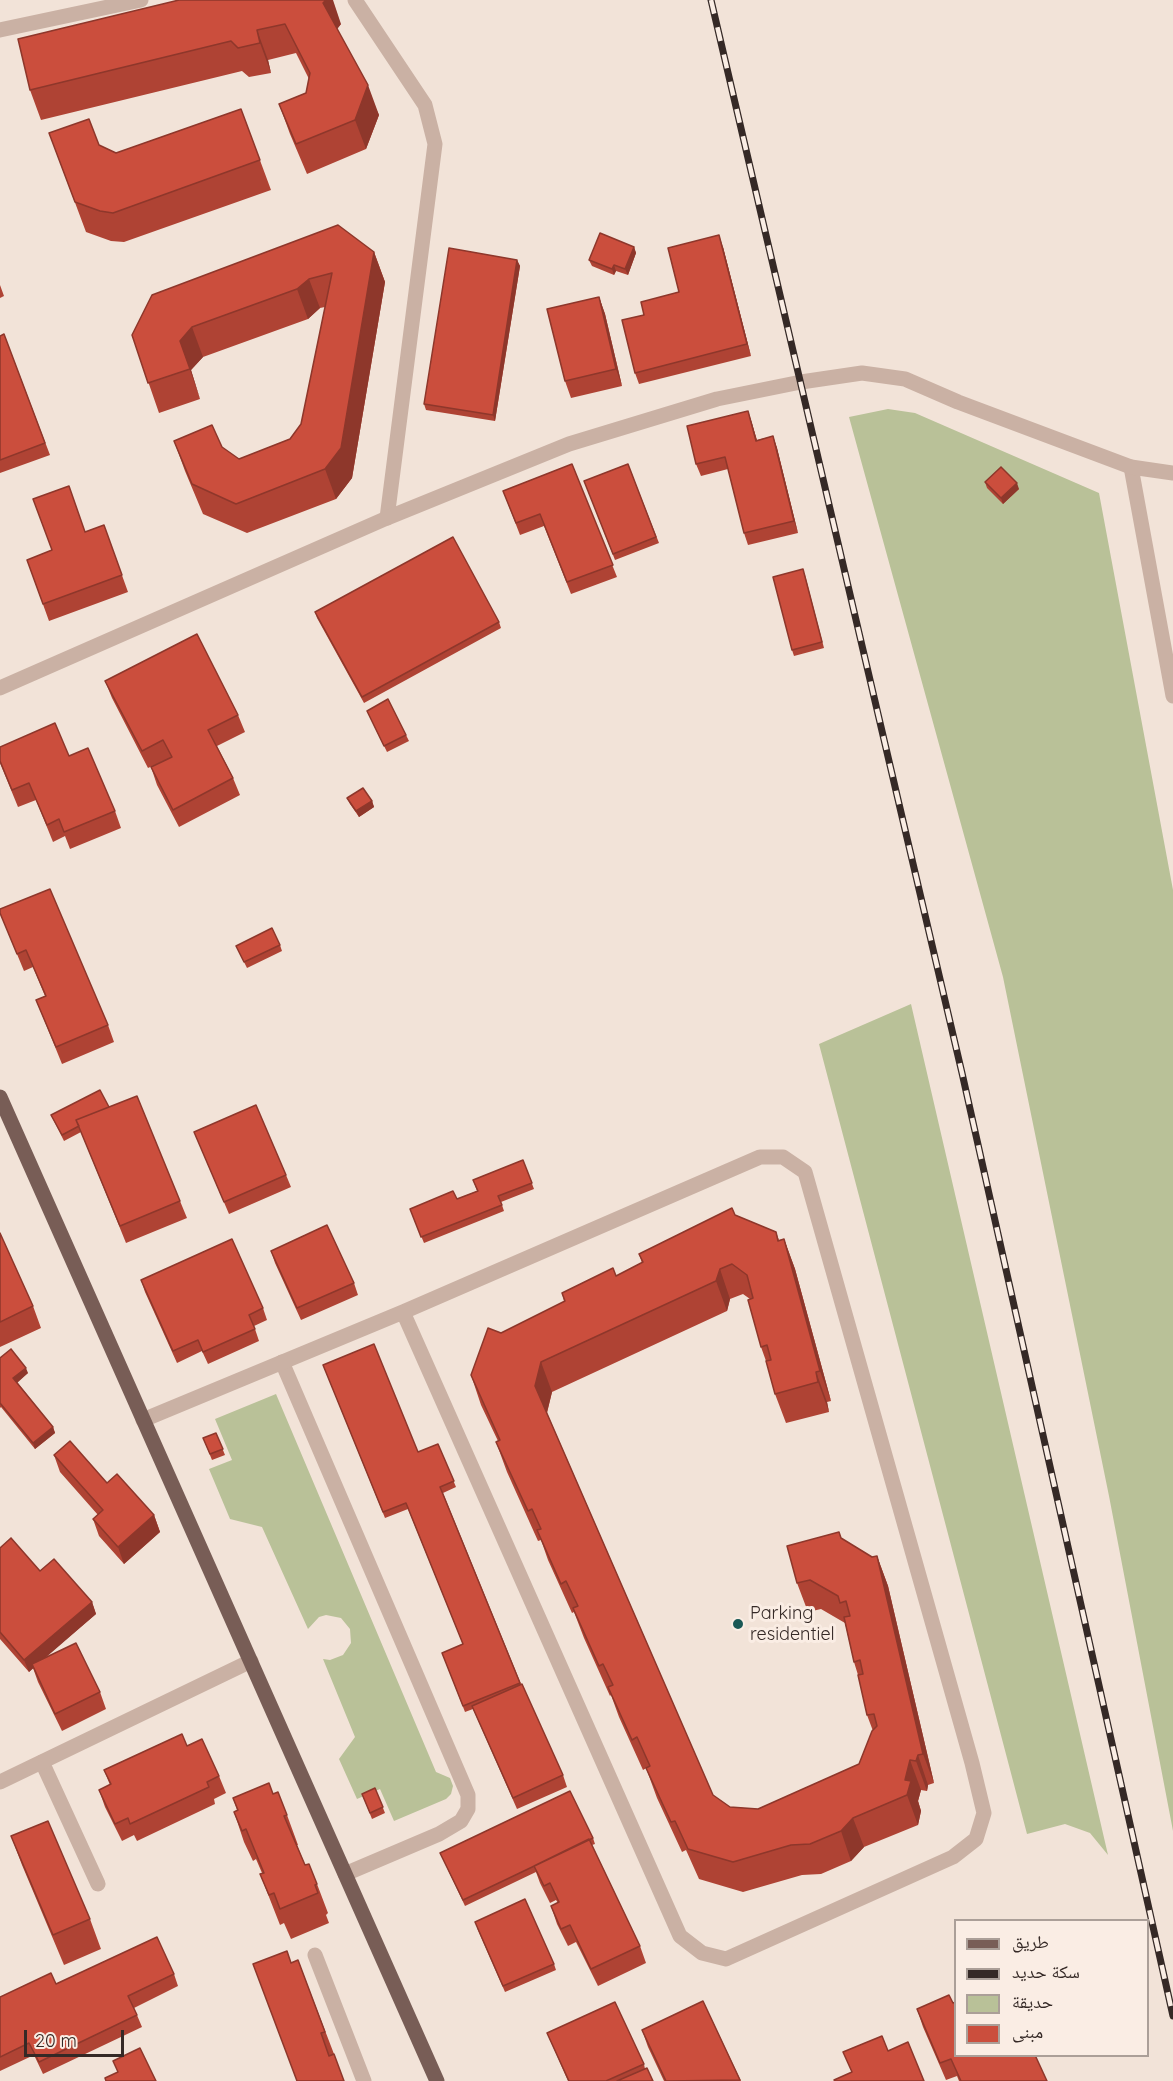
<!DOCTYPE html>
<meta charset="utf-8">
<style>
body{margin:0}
#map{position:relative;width:1173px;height:2081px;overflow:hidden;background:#f2e3d8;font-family:Quicksand,"Noto Naskh Arabic",sans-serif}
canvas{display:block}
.legend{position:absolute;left:954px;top:1919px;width:195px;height:138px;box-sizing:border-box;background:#faede4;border:2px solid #ab9f98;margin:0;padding:8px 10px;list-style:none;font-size:18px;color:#352926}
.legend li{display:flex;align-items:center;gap:12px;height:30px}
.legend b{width:30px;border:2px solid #ab9f98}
.scale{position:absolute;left:24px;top:2030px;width:100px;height:27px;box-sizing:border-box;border:3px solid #352926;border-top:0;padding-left:8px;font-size:18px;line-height:21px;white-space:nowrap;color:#352926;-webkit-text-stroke:4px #faede4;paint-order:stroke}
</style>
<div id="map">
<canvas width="1173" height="2081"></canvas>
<ul class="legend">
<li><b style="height:8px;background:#785d56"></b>طريق</li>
<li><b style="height:8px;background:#352926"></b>سكة حديد</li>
<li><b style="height:16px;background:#b9c198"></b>حديقة</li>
<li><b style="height:16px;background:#cb4e3d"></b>مبنى</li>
</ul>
<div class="scale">20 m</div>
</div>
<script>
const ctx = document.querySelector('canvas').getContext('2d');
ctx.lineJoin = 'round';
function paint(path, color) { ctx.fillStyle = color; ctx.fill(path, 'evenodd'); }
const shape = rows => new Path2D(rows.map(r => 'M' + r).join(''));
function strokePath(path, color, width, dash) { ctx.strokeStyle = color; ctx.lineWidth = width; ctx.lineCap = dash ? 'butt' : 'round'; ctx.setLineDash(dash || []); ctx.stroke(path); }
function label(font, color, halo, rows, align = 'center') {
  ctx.font = font + ' Quicksand,sans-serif'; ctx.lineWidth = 6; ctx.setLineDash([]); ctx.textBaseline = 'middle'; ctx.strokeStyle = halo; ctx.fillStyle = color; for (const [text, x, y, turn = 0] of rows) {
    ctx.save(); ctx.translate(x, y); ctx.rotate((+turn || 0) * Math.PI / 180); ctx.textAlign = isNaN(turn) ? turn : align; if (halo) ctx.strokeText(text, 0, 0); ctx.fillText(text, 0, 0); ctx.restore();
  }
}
const green = shape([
 [888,409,915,413,1099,493,1173,890,1173,1831,1109,1496,1003,977,849,417],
 [911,1004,1108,1855,1090,1833,1065,1824,1027,1834,819,1044],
 [276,1394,436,1772,450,1778,453,1786,451,1794,446,1799,394,1821,380,1789,357,1799,339,1759,355,1737,323,1659,330,1660,343,1655,351,1643,350,1629,341,1618,326,1615,319,1617,308,1629,262,1527,230,1519,209,1469,232,1460,215,1419]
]);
const service = shape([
 [282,1362,468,1795,468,1809,461,1821,439,1834,345,1874],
 [42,1762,98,1884]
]);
const minor = shape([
 [355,0,425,105,435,144,387,518],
 [0,30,141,0],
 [1131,467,1173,696],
 [143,1420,403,1312,760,1157,783,1157,805,1172,972,1763,984,1813,976,1839,953,1857,726,1959,702,1953,680,1936,403,1312],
 [0,1782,251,1661],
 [315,1955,364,2081]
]);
const tertiary = shape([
 [0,688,387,518,569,444,717,399,801,382,862,373,905,379,958,402,1131,467,1173,473]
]);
const primary = shape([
 [0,1097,437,2081]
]);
const rail = shape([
 [711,0,962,1073,1173,2016]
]);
const wall = shape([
 [179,0,341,24,337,29,379,115,366,149,307,174,290,134,279,104,306,93,309,79,296,53,268,60,271,73,249,77,242,71,41,120,30,90],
 [241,109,271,190,124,242,111,241,86,232,49,133,99,145,116,153],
 [634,247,636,253,628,275,616,271,614,275,592,266,589,260],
 [723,247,751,356,639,384,635,373,644,315,679,292],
 [374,252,385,282,352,478,336,499,247,533,203,514,185,471,174,441,239,459,290,439,301,424,325,307,320,308,308,319,203,357,191,370,200,399,159,413,132,335],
 [517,260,520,266,495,421,426,410,424,404],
 [0,285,4,296,0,298],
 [599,297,605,314,622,386,571,398,565,381],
 [4,334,50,455,0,473,0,336],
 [748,411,757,440,773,436,777,448,798,533,748,545,744,533,728,469,701,476,696,464],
 [572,464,617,577,571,594,544,526,520,535,503,491],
 [628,464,659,543,615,560,584,481],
 [985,482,1019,489,1003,504,987,488],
 [104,525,128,592,49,621,27,560,52,550,85,532],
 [805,575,824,648,794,656,792,650],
 [315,612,499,622,501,628,364,703,317,618],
 [105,681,238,715,245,732,217,746,233,778,240,795,179,827,157,785,151,767,170,758,148,768,112,698],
 [367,711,406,735,409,741,387,752],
 [0,747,69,756,115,811,121,828,70,849,65,836,53,842,36,800,18,807,0,763],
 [347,798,372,801,374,807,359,817,350,804],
 [0,913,108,1025,114,1042,62,1064,36,1000,45,996,33,967,24,971],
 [280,945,282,951,247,968,236,946],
 [109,1107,180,1201,187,1218,126,1243,81,1132,64,1141,51,1115],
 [194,1132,286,1175,291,1187,229,1214],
 [523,1160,534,1189,501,1202,504,1211,424,1243,410,1209,457,1199,477,1191,473,1180],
 [735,1215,776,1232,779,1240,784,1239,795,1269,831,1401,827,1402,829,1412,786,1423,775,1394,766,1361,761,1347,750,1299,743,1294,730,1299,727,1311,552,1392,547,1413,713,1795,730,1807,758,1809,859,1764,873,1731,867,1715,858,1675,854,1662,845,1623,821,1609,808,1612,797,1583,841,1538,872,1557,877,1556,888,1586,934,1783,928,1785,927,1791,921,1790,918,1801,921,1811,918,1825,864,1847,851,1861,821,1874,802,1875,743,1892,699,1879,686,1850,682,1852,657,1798,646,1768,648,1767,643,1770,619,1717,611,1695,610,1696,584,1638,574,1612,572,1613,548,1560,541,1540,538,1541,507,1472,496,1442,498,1441,481,1405,471,1375,564,1301,562,1293,616,1276,642,1263,639,1254],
 [0,1233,33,1306,41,1328,0,1347],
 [271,1251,354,1283,358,1295,301,1320,275,1263],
 [141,1280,263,1308,267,1320,254,1326,259,1341,208,1364,202,1351,177,1363,145,1292],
 [0,1358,28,1373,17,1382,53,1427,55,1433,35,1449,1,1407,0,1408],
 [323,1365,418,1452,438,1444,456,1487,443,1493,521,1684,563,1775,567,1787,517,1809,473,1709,465,1712,442,1653,463,1644,408,1509,385,1518],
 [216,1433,225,1455,212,1460,203,1438],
 [54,1455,107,1483,154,1515,160,1532,124,1564,99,1536,93,1519,98,1515,60,1472],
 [0,1548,92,1602,96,1614,44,1658,100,1692,106,1709,62,1731,38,1682,33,1668,29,1672,0,1639],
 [187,1746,219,1776,226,1793,214,1799,215,1804,137,1841,134,1835,122,1841,105,1807,99,1790,110,1785,104,1770],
 [375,1788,385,1813,372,1819,362,1794],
 [273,1794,287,1815,298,1845,297,1845,305,1865,317,1884,328,1913,326,1915,329,1923,291,1939,284,1923,280,1925,260,1874,262,1873,256,1859,253,1861,244,1842,234,1812,237,1810,233,1798],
 [11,1836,90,1919,101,1949,64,1965,22,1865],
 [593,1838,595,1844,592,1845,640,1946,646,1963,598,1986,576,1942,568,1946,557,1924,551,1906,558,1903,556,1900,550,1903,540,1883,536,1872,465,1906,440,1853],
 [477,1928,554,1964,556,1970,505,1992],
 [298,1960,334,2054,297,2081,291,1963],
 [174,1974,178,1986,134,2008,142,2027,43,2074,34,2055,0,2071,0,1997,56,1984],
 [703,2001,741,2081,664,2081,648,2047,642,2030],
 [917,2009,1047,2081,959,2081,957,2076,946,2080,923,2027],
 [547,2033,644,2064,645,2069,653,2081,568,2081]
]);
const shadedWall = shape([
 [326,0,333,0,341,24,334,33,323,3],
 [257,30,268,60,271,73,260,43],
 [368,85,379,115,366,149,355,120],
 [719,235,723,247,751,356,747,344],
 [634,247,636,253,628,275,625,269],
 [374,252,385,282,352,478,336,499,325,469],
 [517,260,520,266,495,421,493,415],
 [614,265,616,271,614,275,612,269],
 [309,279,320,308,308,319,297,289],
 [599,297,605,314,622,386,616,369],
 [192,327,203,357,191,370,200,399,180,341],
 [748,411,752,423,760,452,756,441],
 [773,436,777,448,798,533,794,521],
 [1017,483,1019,489,1003,504,1001,498],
 [372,801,374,807,359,817,356,811],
 [784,1239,795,1269,831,1401,820,1371],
 [720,1269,730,1299,727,1311,716,1281],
 [541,1362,552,1392,546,1416,535,1386],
 [26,1368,28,1373,16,1384,13,1378],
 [816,1372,827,1402,829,1412,818,1382],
 [53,1427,55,1433,35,1449,33,1443],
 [154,1515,160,1532,124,1564,118,1547],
 [877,1556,888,1586,934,1783,923,1754],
 [92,1602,96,1614,29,1672,24,1660],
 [918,1755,928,1785,927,1791,916,1761],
 [910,1760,921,1790,918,1801,921,1811,918,1825,907,1795,905,1780],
 [853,1818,864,1847,851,1861,841,1831]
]);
const building = shape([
 [179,0,326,0,323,3,368,85,355,120,296,144,279,104,306,93,310,73,285,24,257,30,260,43,238,48,231,41,30,90,18,39,179,0],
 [241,109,260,160,113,213,100,211,75,202,49,133,89,119,99,145,116,153,241,109],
 [338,225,374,252,341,448,325,469,236,504,192,484,174,441,212,425,222,447,239,459,290,439,301,424,332,273,309,279,297,289,192,327,180,341,190,369,148,383,132,335,152,295,338,225],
 [600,233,634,247,625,269,614,265,612,269,589,260,600,233],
 [719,235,747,344,635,373,622,320,644,315,641,302,679,292,668,248,719,235],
 [449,248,517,260,493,415,424,404,449,248],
 [599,297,616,369,565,381,547,309,599,297],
 [4,334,45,443,0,460,0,336,4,334],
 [748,411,756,441,773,436,794,521,744,533,725,457,696,464,687,426,748,411],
 [572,464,613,565,567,582,540,514,516,523,503,491,572,464],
 [628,464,656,537,613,554,584,481,628,464],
 [1001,467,1017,483,1001,498,985,482,1001,467],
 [69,486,85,532,104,525,122,575,43,604,27,560,52,550,33,499,69,486],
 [453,537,499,622,362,697,315,612,453,537],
 [803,569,822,642,792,650,773,577,803,569],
 [197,634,238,715,208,730,233,778,173,810,151,767,172,757,163,740,142,751,105,681,197,634],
 [388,699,406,735,384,746,367,711,388,699],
 [55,723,69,756,88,748,115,811,64,832,59,819,47,825,29,783,12,790,0,761,0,747,55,723],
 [363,788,372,801,356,811,347,798,363,788],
 [50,889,108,1025,56,1047,36,1000,46,996,26,950,17,954,0,913,0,909,50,889],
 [272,928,280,945,244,962,236,946,272,928],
 [100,1090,109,1107,76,1120,79,1126,62,1135,51,1115,100,1090],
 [137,1096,180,1201,120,1226,76,1120,137,1096],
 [256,1105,286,1175,224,1202,194,1132,256,1105],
 [523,1160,532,1183,498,1196,502,1205,421,1237,410,1209,453,1191,457,1199,478,1191,473,1180,523,1160],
 [732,1208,735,1215,776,1232,778,1241,784,1239,820,1371,816,1372,818,1382,775,1394,766,1361,771,1360,767,1345,761,1347,748,1300,753,1298,747,1275,732,1264,720,1269,716,1281,541,1362,535,1386,713,1795,730,1807,758,1809,859,1764,872,1731,877,1726,874,1714,867,1715,858,1675,863,1674,860,1660,854,1662,844,1617,850,1616,846,1601,840,1603,838,1596,810,1580,797,1583,787,1546,839,1532,841,1538,872,1557,877,1556,923,1754,918,1755,916,1761,910,1760,905,1780,911,1781,907,1795,853,1818,841,1831,810,1844,791,1845,733,1862,688,1849,675,1821,671,1822,646,1768,650,1766,637,1737,632,1740,608,1687,613,1685,603,1664,599,1666,573,1608,578,1606,566,1581,561,1584,537,1530,541,1529,532,1509,528,1511,496,1442,500,1440,471,1375,488,1328,501,1333,565,1301,562,1293,613,1268,616,1276,643,1262,639,1254,732,1208],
 [327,1225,354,1283,297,1308,271,1251,327,1225],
 [0,1233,33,1306,0,1322,0,1233],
 [232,1239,263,1308,249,1315,255,1329,203,1352,198,1340,173,1351,141,1280,232,1239],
 [374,1344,418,1452,438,1444,454,1481,440,1487,520,1683,463,1706,442,1653,463,1644,406,1503,383,1512,323,1365,374,1344],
 [11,1349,26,1368,13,1378,53,1427,33,1443,0,1403,0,1358,11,1349],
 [216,1433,223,1449,210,1454,203,1438,216,1433],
 [70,1441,107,1483,117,1474,154,1515,118,1547,93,1519,103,1510,54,1455,70,1441],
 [11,1538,40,1571,54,1559,92,1602,24,1660,0,1632,0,1548,11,1538],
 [76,1643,100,1692,55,1714,32,1664,76,1643],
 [522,1684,563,1775,513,1798,472,1706,522,1684],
 [182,1734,187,1746,202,1739,219,1776,207,1782,209,1787,130,1824,128,1818,115,1824,99,1790,111,1784,104,1770,182,1734],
 [269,1783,273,1794,278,1792,287,1815,284,1816,305,1865,309,1864,317,1884,315,1885,318,1893,280,1909,274,1893,269,1895,260,1874,264,1873,246,1829,242,1831,234,1812,238,1810,233,1798,269,1783],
 [375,1788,383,1807,370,1813,362,1794,375,1788],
 [570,1791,593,1838,463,1900,440,1853,570,1791],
 [48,1821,90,1919,53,1935,11,1836,48,1821],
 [589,1839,640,1946,591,1969,570,1925,561,1929,551,1906,559,1902,550,1883,544,1886,534,1866,589,1839],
 [525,1899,554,1964,503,1986,475,1922,525,1899],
 [157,1937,174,1974,128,1996,137,2015,39,2062,29,2043,0,2057,0,1997,51,1973,56,1984,157,1937],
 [287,1951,291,1963,298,1960,325,2032,321,2033,329,2056,334,2054,344,2081,297,2081,253,1964,287,1951],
 [949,1995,953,2003,956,2002,956,2055,1035,2055,1047,2081,961,2081,951,2059,940,2063,917,2009,949,1995],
 [703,2001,740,2080,666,2081,642,2030,703,2001],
 [615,2002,644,2064,606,2081,569,2081,547,2033,615,2002],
 [882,2036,888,2051,908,2042,924,2081,835,2081,834,2080,852,2072,843,2052,882,2036],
 [140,2048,156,2081,106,2081,105,2078,118,2072,113,2061,140,2048],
 [647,2068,653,2081,617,2081,647,2068]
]);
const markers = [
 [738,1624,6,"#1a5855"]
];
const poiNames = [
 ["Parking",750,1614],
 ["residentiel",750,1635]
];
paint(green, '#b9c198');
strokePath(service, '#cab1a4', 15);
strokePath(minor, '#cab1a4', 15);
strokePath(tertiary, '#cab1a4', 15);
strokePath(primary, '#785d56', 15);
strokePath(rail, '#352926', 7);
strokePath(rail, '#faede4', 4.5, [14]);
paint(wall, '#af4334');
paint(shadedWall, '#8e372b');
paint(building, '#cb4e3d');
strokePath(building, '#8e372b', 1.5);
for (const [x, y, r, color] of markers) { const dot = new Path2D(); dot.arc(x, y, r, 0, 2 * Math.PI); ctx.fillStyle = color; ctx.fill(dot); strokePath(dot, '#faede4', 2); }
label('18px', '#352926', '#faede4', poiNames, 'left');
</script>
